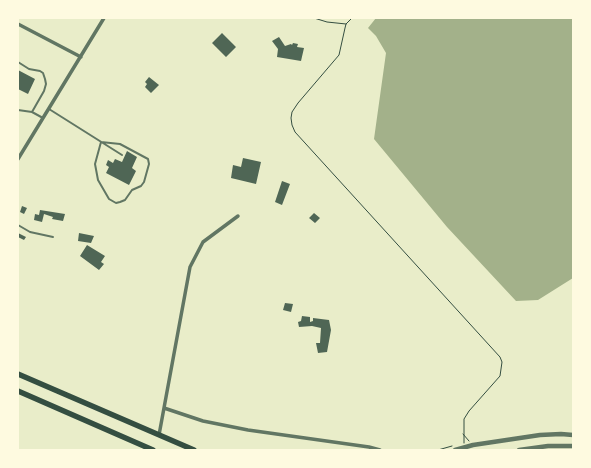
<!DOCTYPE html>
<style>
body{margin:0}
#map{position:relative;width:591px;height:468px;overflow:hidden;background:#e9edc9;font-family:"Crimson Pro",serif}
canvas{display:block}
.frame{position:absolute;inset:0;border:19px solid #fefae0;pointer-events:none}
</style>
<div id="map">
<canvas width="591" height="468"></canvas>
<div class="frame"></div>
</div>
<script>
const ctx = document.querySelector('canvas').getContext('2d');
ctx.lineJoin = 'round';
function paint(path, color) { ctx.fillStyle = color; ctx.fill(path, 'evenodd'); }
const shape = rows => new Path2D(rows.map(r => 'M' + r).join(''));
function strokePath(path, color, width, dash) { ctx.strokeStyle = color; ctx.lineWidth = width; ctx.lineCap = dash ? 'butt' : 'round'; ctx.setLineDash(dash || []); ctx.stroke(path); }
const water = shape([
 [376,18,573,18,573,278,538,300,516,301,447,227,374,139,386,53,376,36,368,28]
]);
const building = shape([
 [222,33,236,47,226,57,212,43],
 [279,37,285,46,291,44,292,45,293,43,298,44,297,47,304,48,301,61,277,57,278,49,272,41],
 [18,70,35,79,28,94,18,89],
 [149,77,159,85,151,93,145,87,147,84,145,82],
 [127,151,137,157,132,168,136,171,129,185,106,173,109,167,106,165,108,160,113,163,115,159,122,162],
 [243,158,261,162,256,184,231,178,233,165,241,167],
 [282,181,290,184,282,205,275,202],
 [22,206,27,208,24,214,20,212],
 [40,210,65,214,63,221,52,219,53,217,44,214,42,222,34,220,35,214,39,215],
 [314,213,320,218,315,223,309,218],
 [18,233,26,237,24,240,18,237],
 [79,233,94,236,91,243,78,241],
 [87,245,105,256,101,262,104,264,99,270,80,256],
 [285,303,293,304,291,312,283,310],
 [302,316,310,317,310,322,313,321,313,318,329,320,331,330,327,352,318,353,316,343,320,343,321,328,312,326,299,327,298,322,301,321]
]);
const path = shape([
 [314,18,327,22,346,24],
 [352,18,346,24,345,28,339,55,298,103,292,112,291,118,292,125,295,132,500,357,502,362,500,376,469,411,464,419,464,443],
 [463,434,469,441],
 [438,450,452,446]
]);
const service = shape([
 [18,62,29,69,40,71,43,73,45,79,46,84,44,91,32,112],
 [49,109,122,155],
 [18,110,32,112,43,118],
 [101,142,120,144,148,159,149,164,144,182,141,186,132,190,125,200,120,202,116,203,109,199,98,180,95,164,101,142],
 [18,225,30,232,53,237]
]);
const minor = shape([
 [18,24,81,57],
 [18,159,104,18],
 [164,408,203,421,248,430,369,447,380,450],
 [159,435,190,267,203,242,238,216]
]);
const tertiary = shape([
 [455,450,473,445,540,435,561,434,573,435],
 [519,450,548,446,573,446]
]);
const primary = shape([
 [18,374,194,450],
 [18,391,153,450]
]);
paint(water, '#a3b18a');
paint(building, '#4f6655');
strokePath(path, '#344e41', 1);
strokePath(service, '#617663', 2);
strokePath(minor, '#617663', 3.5);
strokePath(tertiary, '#617663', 4.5);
strokePath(primary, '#344e41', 5.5);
</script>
